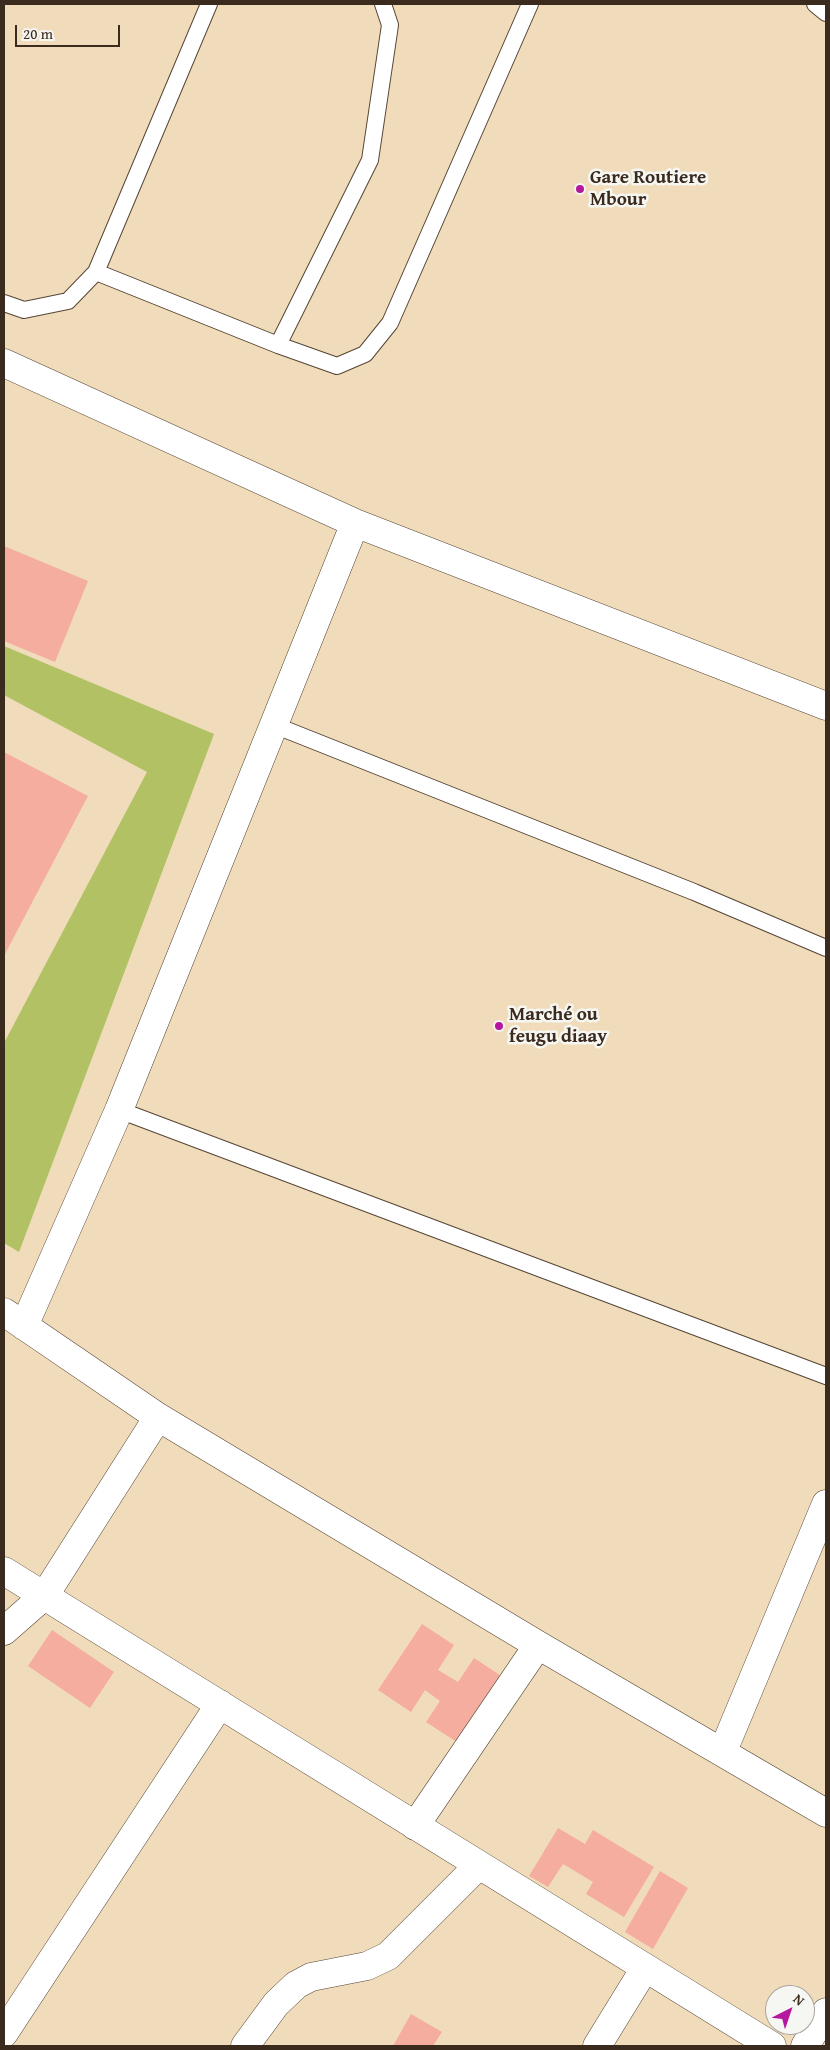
<!DOCTYPE html>
<meta charset="utf-8">
<style>
body{margin:0}
#map{position:relative;width:830px;height:2050px;overflow:hidden;background:#f0dcba;font-family:"Gentium Book Plus",serif}
canvas{display:block}
.frame{position:absolute;inset:0;border:5px solid #3b2a1e;pointer-events:none}
.north{position:absolute;left:765px;top:1985px;width:50px;height:50px;box-sizing:border-box;background:#f6f6f2;border:1px solid #aba49d;border-radius:50%;rotate:41deg;font-size:14px;font-weight:700;line-height:20px;text-align:center;color:#3b2a1e}
.north::after{content:'';display:block;margin:auto;width:18px;height:22px;background:#b5179e;clip-path:polygon(50% 0,100% 100%,50% 72%,0 100%)}
.scale{position:absolute;left:15px;top:25px;width:105px;height:22px;box-sizing:border-box;border:2px solid #3b2a1e;border-top:0;padding-left:6px;font-size:15px;line-height:18px;white-space:nowrap;color:#3b2a1e;-webkit-text-stroke:4px #f6f6f2;paint-order:stroke}
</style>
<div id="map">
<canvas width="830" height="2050"></canvas>
<div class="frame"></div>
<div class="north">N</div>
<div class="scale">20 m</div>
</div>
<script>
const ctx = document.querySelector('canvas').getContext('2d');
ctx.lineJoin = 'round';
function paint(path, color) { ctx.fillStyle = color; ctx.fill(path, 'evenodd'); }
const shape = rows => new Path2D(rows.map(r => 'M' + r).join(''));
function strokePath(path, color, width, dash) { ctx.strokeStyle = color; ctx.lineWidth = width; ctx.lineCap = dash ? 'butt' : 'round'; ctx.setLineDash(dash || []); ctx.stroke(path); }
function label(font, color, halo, rows, align = 'center') {
  ctx.font = font + ' "Gentium Book Plus",serif'; ctx.lineWidth = 5; ctx.setLineDash([]); ctx.textBaseline = 'middle'; ctx.strokeStyle = halo; ctx.fillStyle = color; for (const [text, x, y, turn = 0] of rows) {
    ctx.save(); ctx.translate(x, y); ctx.rotate((+turn || 0) * Math.PI / 180); ctx.textAlign = isNaN(turn) ? turn : align; if (halo) ctx.strokeText(text, 0, 0); ctx.fillText(text, 0, 0); ctx.restore();
  }
}
const green = shape([
 [4,646,214,734,19,1252,4,1243,4,1043,147,772,4,695]
]);
const building = shape([
 [4,546,88,581,55,662,4,641],
 [4,752,88,796,4,956],
 [422,1624,454,1645,438,1670,458,1682,474,1658,506,1679,463,1746,426,1722,440,1701,425,1690,411,1712,378,1690],
 [52,1630,114,1672,90,1708,28,1666],
 [558,1828,585,1844,593,1830,654,1867,624,1917,586,1894,593,1882,563,1864,548,1887,529,1876],
 [660,1871,688,1888,653,1949,625,1932],
 [411,2014,442,2032,433,2046,393,2046]
]);
const lane = shape([
 [815,4,826,13],
 [96,272,278,345,337,366,365,354,390,323,530,4],
 [4,303,24,310,68,301,96,272,209,4],
 [278,345,370,160,390,25,383,4],
 [274,725,694,892,826,948],
 [119,1110,826,1376]
]);
const street = shape([
 [4,363,355,523,826,706],
 [4,1312,158,1417,538,1645,826,1813],
 [24,1326,119,1110,355,523],
 [4,1571,772,2046],
 [4,1631,45,1595,158,1417],
 [723,1751,826,1504],
 [415,1826,538,1645],
 [4,2033,220,1704],
 [245,2046,276,2004,296,1985,311,1977,367,1966,388,1956,478,1866],
 [597,2046,645,1968],
 [805,2046,826,2012]
]);
const markers = [
 [580,189,5,"#b5179e"],
 [499,1026,5,"#b5179e"]
];
const poiNames = [
 ["Gare Routiere",590,178],
 ["Mbour",590,200],
 ["Marché ou",509,1015],
 ["feugu diaay",509,1037]
];
paint(green, '#b1c164');
paint(building, '#f4ad9e');
strokePath(lane, '#564535', 18);
strokePath(street, '#564535', 29);
strokePath(lane, '#fff', 16);
strokePath(street, '#fff', 28);
for (const [x, y, r, color] of markers) { const dot = new Path2D(); dot.arc(x, y, r, 0, 2 * Math.PI); ctx.fillStyle = color; ctx.fill(dot); strokePath(dot, '#f6f6f2', 2); }
label('bold 19px', '#3b2a1e', '#f6f6f2', poiNames, 'left');
</script>
